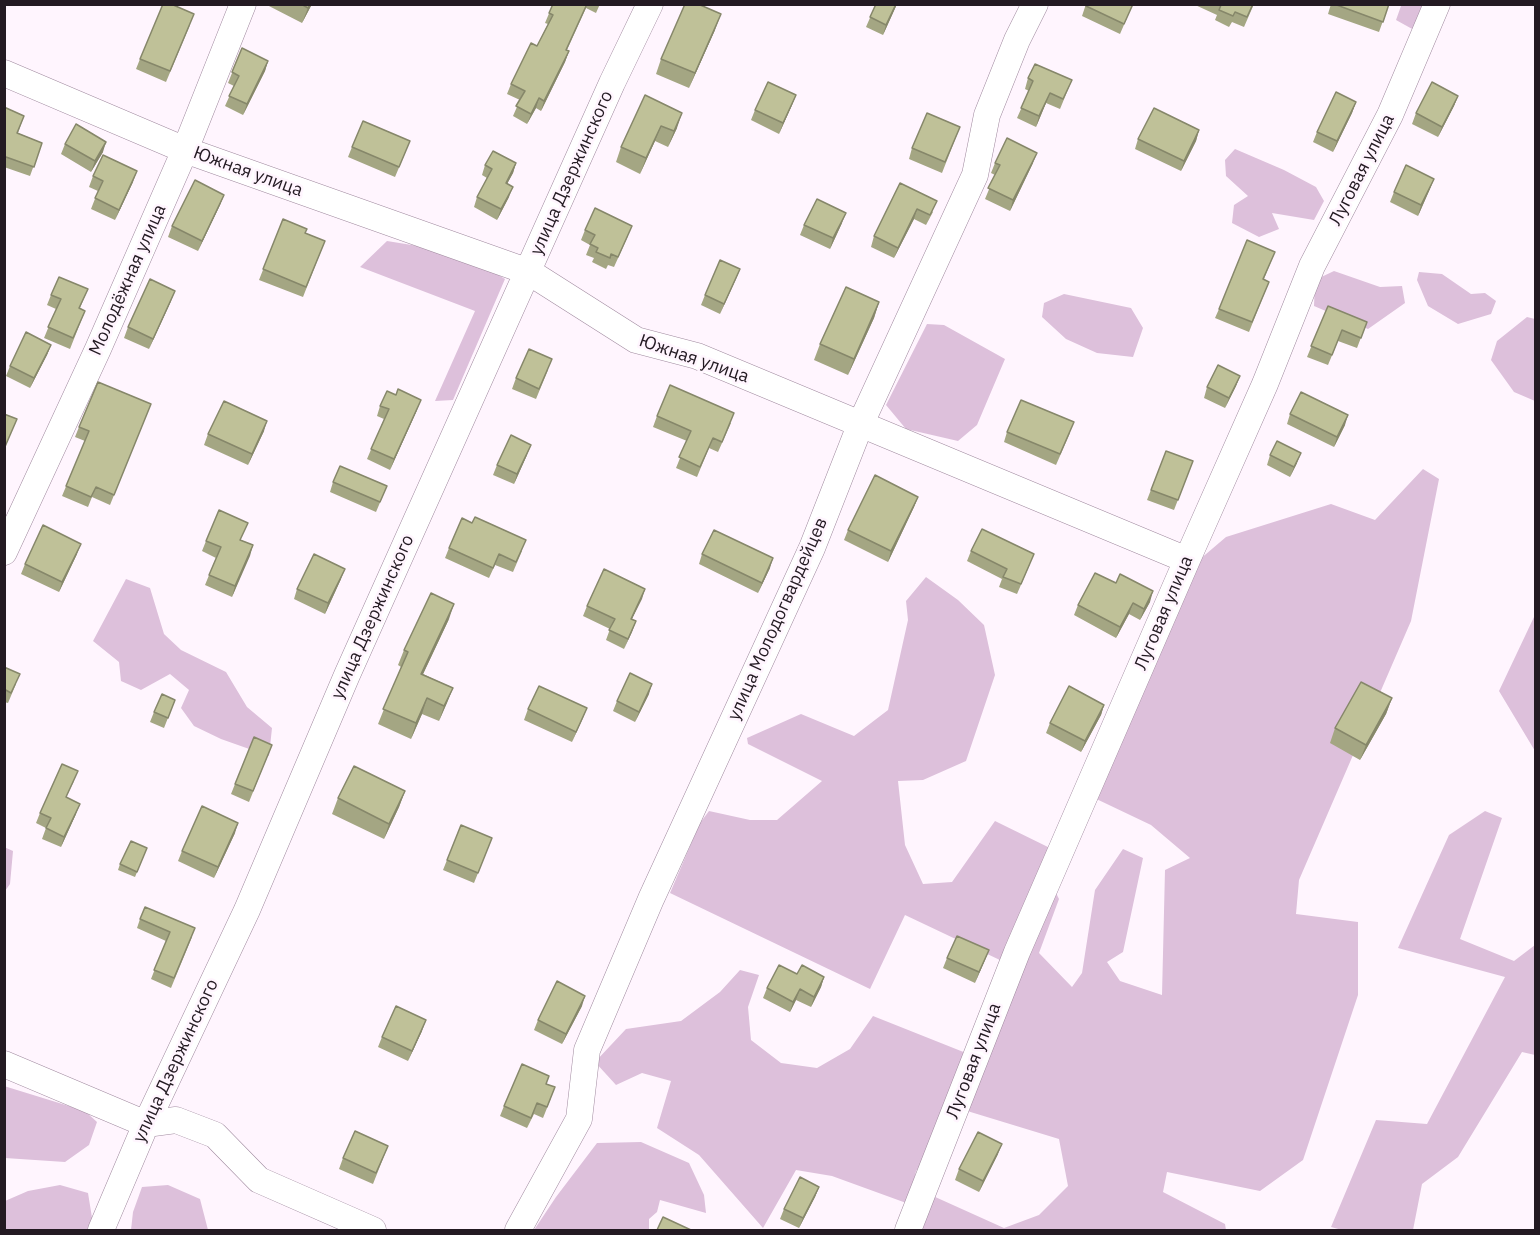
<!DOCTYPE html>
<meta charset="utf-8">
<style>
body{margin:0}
#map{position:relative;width:1540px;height:1235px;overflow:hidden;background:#fff5fe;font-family:"IBM Plex Sans",sans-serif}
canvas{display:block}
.frame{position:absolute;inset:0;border:6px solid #231a22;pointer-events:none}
</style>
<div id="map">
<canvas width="1540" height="1235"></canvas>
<div class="frame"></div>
</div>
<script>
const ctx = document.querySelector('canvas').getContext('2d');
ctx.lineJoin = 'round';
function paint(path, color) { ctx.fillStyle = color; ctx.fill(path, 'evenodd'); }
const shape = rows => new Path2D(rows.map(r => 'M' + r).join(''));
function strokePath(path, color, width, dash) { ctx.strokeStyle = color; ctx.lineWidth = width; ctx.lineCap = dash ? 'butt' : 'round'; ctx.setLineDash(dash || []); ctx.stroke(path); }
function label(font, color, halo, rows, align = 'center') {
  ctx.font = font + ' "IBM Plex Sans",sans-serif'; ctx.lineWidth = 5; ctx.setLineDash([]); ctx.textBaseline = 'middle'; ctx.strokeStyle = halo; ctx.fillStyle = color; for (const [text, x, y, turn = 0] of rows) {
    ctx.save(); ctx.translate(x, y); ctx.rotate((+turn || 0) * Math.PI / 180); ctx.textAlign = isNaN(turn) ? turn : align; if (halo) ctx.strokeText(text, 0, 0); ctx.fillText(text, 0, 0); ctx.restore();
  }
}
const green = shape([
 [1397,5,1425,5,1414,30,1396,20,1401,6],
 [1235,149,1284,170,1316,187,1324,201,1314,220,1272,213,1279,229,1259,237,1232,223,1234,205,1248,196,1226,176,1225,160],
 [387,241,424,247,492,271,505,279,453,400,435,401,475,311,360,267],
 [1334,271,1380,287,1402,286,1405,303,1368,329,1314,306,1315,280],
 [1419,272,1442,274,1471,294,1485,293,1496,301,1491,314,1458,324,1428,306,1417,280],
 [1064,294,1131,308,1143,328,1133,357,1097,353,1066,339,1042,317,1044,303],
 [1527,317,1535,319,1535,401,1514,392,1491,360,1497,341],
 [927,324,944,325,1005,359,977,425,958,441,906,429,886,405],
 [1423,469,1439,479,1411,621,1299,880,1296,914,1358,922,1358,995,1303,1160,1260,1191,1167,1172,1163,1192,1225,1224,1226,1230,924,1230,922,1227,933,1196,1004,1228,1039,1215,1068,1186,1059,1139,964,1110,1050,881,1059,899,1039,953,1072,987,1082,973,1095,890,1123,849,1143,858,1123,952,1107,962,1120,981,1162,995,1165,870,1190,858,1151,825,1088,795,1192,566,1226,537,1331,504,1375,520],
 [926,577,958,600,984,625,995,675,966,761,923,780,898,781,905,845,923,884,952,882,995,821,1052,849,1002,961,905,915,870,989,670,893,700,823,709,811,750,820,777,820,822,781,748,744,747,738,801,714,854,736,888,710,908,620,906,601],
 [126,579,150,588,164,634,181,650,226,672,247,707,272,728,269,756,221,739,194,726,181,708,189,690,170,674,141,690,121,681,119,662,93,641],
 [1534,617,1535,617,1535,751,1499,691],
 [1485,811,1502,818,1460,939,1514,961,1535,945,1535,1055,1522,1052,1458,1157,1422,1184,1413,1230,1342,1230,1331,1227,1376,1120,1427,1124,1505,977,1398,948,1449,835],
 [4,847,13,851,10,884,5,891],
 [740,970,759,975,748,1007,751,1040,781,1063,817,1068,850,1049,873,1016,966,1053,937,1143,916,1171,909,1204,832,1176,796,1170,763,1228,699,1155,657,1128,671,1081,642,1073,616,1085,595,1062,626,1029,681,1021,720,992],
 [4,1086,85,1111,97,1122,89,1145,65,1162,5,1158],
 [641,1142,689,1163,704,1195,706,1213,660,1200,657,1212,649,1219,649,1230,534,1230,556,1197,597,1143],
 [60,1185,88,1193,94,1230,5,1230,5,1201,28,1191],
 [168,1185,200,1199,208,1230,131,1230,133,1212,142,1187]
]);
const minor = shape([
 [4,73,185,150,529,272,636,340,697,356,1187,560],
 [4,552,98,349,185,150,243,4],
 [4,1064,146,1124,176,1120,215,1135,259,1180,373,1230],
 [101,1230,146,1124,247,910,347,675,612,83,650,4],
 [518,1230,579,1119,587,1050,651,899,812,548,861,423,975,175,987,115,1017,40,1035,4],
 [908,1230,1017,952,1187,560,1265,384,1312,266,1390,115,1437,4]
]);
const wall = shape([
 [265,4,312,4,302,23],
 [553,4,600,4,596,13,586,8,567,50,569,51,565,62,541,111,536,108,527,124,513,116,520,100,507,94,511,84,537,46,548,24,545,23],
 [876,4,897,4,883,35,866,27],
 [1086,4,1133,4,1120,34,1082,16],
 [1193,4,1254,4,1244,27,1232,22,1229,27,1215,20,1217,15],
 [1331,4,1389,4,1379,32,1328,14],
 [190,25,166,82,136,69,140,59],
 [715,30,689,88,656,74,661,59],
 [242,48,268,61,265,71,243,115,225,106,234,86,228,83],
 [1028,78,1072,80,1060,109,1046,103,1036,127,1017,118,1029,91,1025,89],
 [645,95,677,128,668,147,655,141,640,174,616,162,621,147],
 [796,95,792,105,779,134,751,120,755,110],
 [1458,96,1454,106,1438,137,1412,124,1416,113],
 [1356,102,1352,113,1333,152,1313,142,1317,132],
 [4,107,24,116,18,133,42,143,30,176,4,167],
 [960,127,942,173,909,159,912,148],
 [1199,130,1196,141,1181,171,1135,149,1138,139],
 [65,144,103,152,91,172,61,154],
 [352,147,406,151,395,177,348,157],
 [516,163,513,173,507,184,509,197,497,220,474,207,477,197,487,178,482,175,485,165],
 [995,163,1033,163,1010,211,985,199,995,175,991,173],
 [93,176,133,182,115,220,91,209,98,191,89,187],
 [1434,179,1418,216,1390,202,1394,192],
 [900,183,933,212,926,225,914,219,894,258,871,247,874,236],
 [224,195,220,205,198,251,168,237,172,226],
 [283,219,305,233,325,241,303,297,259,280],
 [842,223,830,249,800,235,804,225],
 [585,230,628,236,614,267,608,265,606,269,592,262,594,258,586,255,590,245,581,240],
 [1275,252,1264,279,1269,282,1249,332,1215,318,1219,309],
 [740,269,720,314,701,305,705,295],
 [88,289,80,308,85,311,70,349,44,338,56,309,47,305,51,295],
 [171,301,149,349,124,338,128,327],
 [879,302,874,318,848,375,814,360,820,344],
 [1328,306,1367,322,1357,348,1338,341,1328,365,1307,357],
 [51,345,47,355,30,388,6,376,10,366],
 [548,370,536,399,512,389,516,378],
 [1240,376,1236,386,1225,408,1204,398,1207,387],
 [151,404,110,505,92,497,88,507,62,496,85,441,75,437,79,427],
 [380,406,417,410,390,470,367,459,384,419,377,416],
 [1290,414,1345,425,1334,447,1287,424],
 [657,416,731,423,718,452,709,448,697,477,676,468,687,441,653,427],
 [264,431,248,465,204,445,208,434],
 [1007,432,1070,433,1056,465,1004,442],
 [1166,451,1193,461,1174,510,1147,500],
 [527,455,514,484,493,475,497,465],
 [1270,455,1297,463,1290,477,1267,465],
 [333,482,387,486,376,512,330,492],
 [918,497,914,507,888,562,844,540,848,530],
 [241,540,253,545,232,597,205,585,216,558,202,551,206,541],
 [449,548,522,551,513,572,495,565,489,578,445,558],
 [971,551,1030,564,1017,594,999,587,1002,579,967,561],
 [77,554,59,592,21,574,25,564],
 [702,554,770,568,758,593,699,564],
 [341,579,325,614,294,599,297,589],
 [1116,583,1150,602,1140,620,1129,614,1116,638,1074,615,1078,605],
 [645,589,632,619,636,621,624,649,606,640,610,629,583,616,587,606],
 [449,619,423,674,453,688,439,721,422,714,411,739,378,724,401,667,398,665,404,650],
 [4,667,16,684,8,703,4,702],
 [649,694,635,722,613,711,617,701],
 [1392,698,1386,714,1360,760,1330,743,1335,728],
 [175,700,164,728,150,722,154,712],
 [1104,705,1101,715,1081,752,1046,733,1050,723],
 [587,708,572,742,524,720,528,709],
 [272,745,249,802,231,794,235,784],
 [74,781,66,797,76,814,61,847,42,839,46,828,36,823,40,813],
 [405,791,399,807,384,839,332,814,338,798],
 [235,833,214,878,178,861,182,851],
 [492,838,474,883,443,870,447,860],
 [147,848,135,877,118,870,120,864],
 [140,919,192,937,171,988,151,979,166,941,137,928],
 [989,950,975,983,943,968,947,958],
 [824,977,821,987,811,1007,796,1000,790,1012,763,998,767,988],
 [582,1006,562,1044,534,1030,538,1020],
 [422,1031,408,1061,378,1047,382,1037],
 [549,1076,546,1084,551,1098,543,1118,534,1114,527,1128,500,1116,504,1106],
 [388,1146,373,1184,339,1169,343,1158],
 [998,1154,979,1192,955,1180,959,1169],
 [819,1187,815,1197,799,1228,780,1219,784,1209]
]);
const shadedWall = shape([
 [310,4,312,4,302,23,308,8],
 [896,4,897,4,883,35,886,25],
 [721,14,715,30,689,88,695,73],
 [569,51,565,62,541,111,544,101],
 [268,61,265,71,243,115,247,104],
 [1050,93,1046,103,1036,127,1039,116],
 [796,95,792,105,779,134,783,123],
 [1458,96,1454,106,1438,137,1442,127],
 [539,98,536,108,527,124,531,114],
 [1356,102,1352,113,1333,152,1337,141],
 [682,113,677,128,668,147,674,131],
 [661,126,655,141,640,174,646,158],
 [1199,130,1196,141,1181,171,1184,161],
 [106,142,103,152,91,172,95,161],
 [1037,153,1033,163,1010,211,1013,200],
 [516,163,513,173,502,193,506,183],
 [137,171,133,182,115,220,119,210],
 [1434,179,1430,189,1418,216,1421,205],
 [513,187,509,197,497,220,501,209],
 [224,195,220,205,198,251,202,241],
 [917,209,914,219,894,258,898,248],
 [846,213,842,223,830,249,833,238],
 [740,269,736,279,720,314,724,304],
 [175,291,171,301,149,349,153,339],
 [879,302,874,318,848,375,854,359],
 [51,345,47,355,30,388,34,378],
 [1240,376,1236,386,1225,408,1229,398],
 [421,400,417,410,390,470,394,459],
 [1348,415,1345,425,1334,447,1337,437],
 [267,421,264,431,248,465,252,454],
 [531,445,527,455,514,484,517,474],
 [1301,453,1297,463,1290,477,1294,467],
 [918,497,914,507,888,562,891,551],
 [81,544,77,554,59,592,62,582],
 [253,545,250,556,232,597,235,586],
 [773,558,770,568,758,593,762,583],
 [345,569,341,579,325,614,328,603],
 [645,589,642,599,627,629,631,619],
 [1153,591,1150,602,1140,620,1144,609],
 [1133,603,1129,614,1116,638,1120,627],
 [454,604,449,619,416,689,421,674],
 [636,621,632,632,624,649,628,639],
 [652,684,649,694,635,722,639,712],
 [453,688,447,703,439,721,444,706],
 [427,698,422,714,411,739,416,723],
 [1392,698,1386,714,1360,760,1366,745],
 [1104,705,1101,715,1081,752,1085,741],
 [587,708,583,718,572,742,576,732],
 [405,791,399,807,384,839,389,824],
 [80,804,76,814,61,847,64,837],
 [238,823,235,833,214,878,218,867],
 [989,950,985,960,975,983,979,972],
 [824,977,821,987,811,1007,814,997],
 [800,989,796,1000,790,1012,793,1002],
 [585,996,582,1006,562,1044,566,1034],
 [426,1020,422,1031,408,1061,412,1051],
 [1002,1144,998,1154,979,1192,983,1181],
 [819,1187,815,1197,799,1228,803,1218]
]);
const building = shape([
 [163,4,171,4,194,14,170,71,140,59,163,4],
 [301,4,310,4,308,8,301,4],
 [553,4,587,4,566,50,569,51,544,101,539,98,531,114,516,106,525,91,511,84,531,43,537,46,553,15,549,13,553,4],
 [685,4,698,4,721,14,695,73,661,59,685,4],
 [876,4,896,4,886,25,870,17,876,4],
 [1086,4,1133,4,1124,24,1086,6,1086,4],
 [1220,4,1253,4,1247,17,1235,12,1233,16,1219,10,1221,5,1220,4],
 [1334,4,1389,4,1383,22,1334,4],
 [242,48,268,61,247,104,229,96,239,76,232,72,242,48],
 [1035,64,1072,80,1063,99,1050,93,1039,116,1021,108,1033,81,1028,78,1035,64],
 [768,82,796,95,783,123,755,110,768,82],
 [1432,82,1458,96,1442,127,1416,113,1432,82],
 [1336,92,1356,102,1337,141,1317,132,1336,92],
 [645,95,682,113,674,131,661,126,646,158,621,147,645,95],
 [4,107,24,116,17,133,42,143,34,167,6,157,4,160,4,107],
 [1154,108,1199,130,1184,161,1138,139,1154,108],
 [927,113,960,127,945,162,912,148,927,113],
 [363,121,410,141,399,167,352,147,363,121],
 [76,124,106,142,95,161,65,144,76,124],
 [1007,138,1037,153,1013,200,988,188,1000,165,995,163,1007,138],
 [493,151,516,163,506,183,513,187,501,209,477,197,492,169,485,165,493,151],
 [103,155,137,171,119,210,95,198,103,181,93,176,103,155],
 [1406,165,1434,179,1421,205,1394,192,1406,165],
 [195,180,224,195,202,241,172,226,195,180],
 [900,183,937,201,930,215,917,209,898,248,874,236,900,183],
 [817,199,846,213,833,238,804,225,817,199],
 [595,208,632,226,618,257,611,254,610,258,596,252,598,248,590,244,595,235,585,230,595,208],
 [283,219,307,229,305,233,325,241,306,287,263,269,283,219],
 [1247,240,1275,252,1263,279,1269,282,1252,322,1219,309,1247,240],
 [720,260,740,269,724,304,705,295,720,260],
 [59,277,88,289,79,308,85,311,73,338,48,327,61,299,51,295,59,277],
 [150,279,175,291,153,339,128,327,150,279],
 [846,287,879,302,854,359,820,344,846,287],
 [1328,306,1367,322,1361,338,1342,330,1332,355,1311,346,1328,306],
 [26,332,51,345,34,378,10,366,26,332],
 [529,349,552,359,539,389,516,378,529,349],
 [1218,365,1240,376,1229,398,1207,387,1218,365],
 [98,382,151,404,114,495,96,487,91,497,66,486,89,431,79,427,98,382],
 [670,385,734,413,722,442,713,438,700,467,679,457,691,431,657,416,670,385],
 [398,389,421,400,394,459,371,449,389,409,380,406,387,391,396,395,398,389],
 [1301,392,1348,415,1337,437,1290,414,1301,392],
 [1021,400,1074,422,1060,454,1007,432,1021,400],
 [224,401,267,421,252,454,208,434,224,401],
 [4,414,17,419,4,449,4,414],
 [511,435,531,445,517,474,497,465,511,435],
 [1277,441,1301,453,1294,467,1270,455,1277,441],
 [1166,451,1193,461,1178,500,1151,490,1166,451],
 [340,466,387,486,380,502,333,482,340,466],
 [875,475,918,497,891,551,848,530,875,475],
 [219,510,248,523,240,540,253,545,235,586,209,575,221,547,206,541,219,510],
 [475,517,526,540,516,562,499,554,493,568,449,548,462,518,472,523,475,517],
 [43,525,81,544,62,582,25,564,43,525],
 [982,529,1034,554,1021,584,1003,577,1007,569,971,551,982,529],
 [714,530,773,558,762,583,702,554,714,530],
 [314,554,345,569,328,603,297,589,314,554],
 [604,569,645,589,631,619,636,621,628,639,609,630,615,619,587,606,604,569],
 [1095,573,1116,583,1120,574,1153,591,1144,609,1133,603,1120,627,1078,605,1095,573],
 [431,593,454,604,421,674,453,688,444,706,427,698,416,723,383,709,408,652,404,650,431,593],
 [4,667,20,674,11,693,4,689,4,667],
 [630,673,652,684,639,712,617,701,630,673],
 [1361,682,1392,698,1366,745,1335,728,1361,682],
 [539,686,587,708,576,732,528,709,539,686],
 [1069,686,1104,705,1085,741,1050,723,1069,686],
 [162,694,175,700,168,718,154,712,162,694],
 [254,737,272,745,253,791,235,784,254,737],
 [62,764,78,771,66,797,80,804,64,837,46,828,51,818,40,813,62,764],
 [354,766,405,791,389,824,338,798,354,766],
 [202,806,238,823,218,867,182,851,202,806],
 [461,825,492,838,478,873,447,860,461,825],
 [131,841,147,848,137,872,120,864,131,841],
 [145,907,195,928,174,978,154,970,170,932,140,919,145,907],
 [957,936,989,950,979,972,947,958,957,936],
 [779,965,797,974,802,965,824,977,814,997,800,989,793,1002,767,988,779,965],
 [557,981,585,996,566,1034,538,1020,557,981],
 [396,1006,426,1020,412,1051,382,1037,396,1006],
 [522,1064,549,1076,546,1084,555,1087,547,1107,537,1103,531,1118,504,1106,522,1064],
 [355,1131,388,1146,376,1173,343,1158,355,1131],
 [978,1132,1002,1144,983,1181,959,1169,978,1132],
 [800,1177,819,1187,803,1218,784,1209,800,1177],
 [663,1217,691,1230,657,1230,663,1217]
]);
const streetNames = [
 ["Луговая улица",1362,170,-63],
 ["Южная улица",248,172,20],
 ["улица Дзержинского",572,173,-66],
 ["Молодёжная улица",128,280,-66],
 ["Южная улица",694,359,19],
 ["Луговая улица",1164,613,-67],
 ["улица Дзержинского",373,617,-66],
 ["улица Молодогвардейцев",778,619,-66],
 ["улица Дзержинского",176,1061,-65],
 ["Луговая улица",974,1061,-69]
];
paint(green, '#ddc0db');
strokePath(minor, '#a08a9f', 27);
strokePath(minor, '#fff', 26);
paint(wall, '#a4a683');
paint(shadedWall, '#86876a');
paint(building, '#bfc198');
strokePath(building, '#86876a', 1.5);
label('18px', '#231a22', '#fff5fe', streetNames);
</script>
